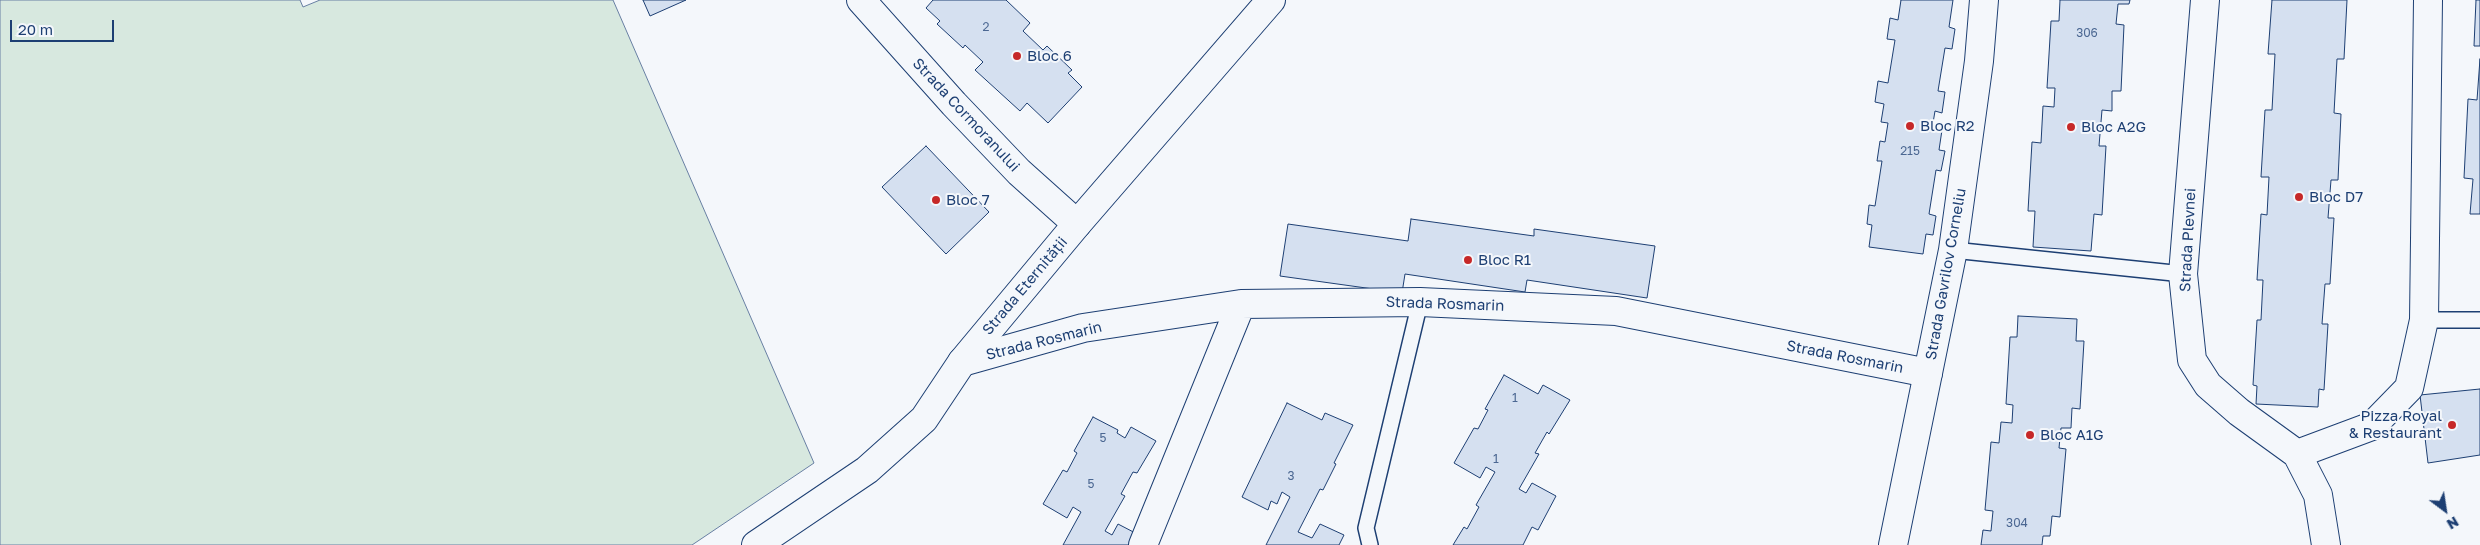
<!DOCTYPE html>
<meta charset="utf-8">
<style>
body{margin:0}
#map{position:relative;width:2480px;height:545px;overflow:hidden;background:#f4f7fb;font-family:"Golos Text",sans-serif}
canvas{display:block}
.north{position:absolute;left:2420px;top:485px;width:50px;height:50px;-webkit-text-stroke:4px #f4f7fb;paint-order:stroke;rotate:149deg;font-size:14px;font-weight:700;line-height:20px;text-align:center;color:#1d3f73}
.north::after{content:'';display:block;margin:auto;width:18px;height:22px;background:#1d3f73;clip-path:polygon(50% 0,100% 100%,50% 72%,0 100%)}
.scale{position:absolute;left:10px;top:20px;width:104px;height:22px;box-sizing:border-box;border:2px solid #1d3f73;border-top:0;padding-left:6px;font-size:15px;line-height:18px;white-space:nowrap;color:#1d3f73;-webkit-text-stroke:4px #f4f7fb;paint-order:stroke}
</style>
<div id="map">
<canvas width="2480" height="545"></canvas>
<div class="north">N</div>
<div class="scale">20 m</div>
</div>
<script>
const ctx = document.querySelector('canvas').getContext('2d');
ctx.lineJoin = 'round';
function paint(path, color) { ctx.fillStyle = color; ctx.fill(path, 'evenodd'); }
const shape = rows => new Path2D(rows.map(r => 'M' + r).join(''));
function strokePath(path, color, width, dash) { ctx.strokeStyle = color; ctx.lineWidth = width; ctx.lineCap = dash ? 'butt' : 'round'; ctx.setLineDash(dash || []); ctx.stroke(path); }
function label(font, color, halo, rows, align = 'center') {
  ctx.font = font + ' "Golos Text",sans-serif'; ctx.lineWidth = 4; ctx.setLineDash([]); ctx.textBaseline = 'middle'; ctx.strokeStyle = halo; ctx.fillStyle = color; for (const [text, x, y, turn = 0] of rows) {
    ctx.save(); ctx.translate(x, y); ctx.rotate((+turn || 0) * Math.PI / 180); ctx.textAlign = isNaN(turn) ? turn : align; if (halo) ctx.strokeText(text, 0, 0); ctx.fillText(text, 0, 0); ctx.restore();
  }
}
const green = shape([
 [0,0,300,0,303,7,320,0,613,0,814,463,692,545,0,545,0,0]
]);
const building = shape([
 [643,0,686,0,650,16,643,0],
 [933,0,1006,0,1030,23,1023,31,1043,50,1047,46,1072,70,1068,73,1082,87,1048,123,1027,103,1020,111,975,70,983,62,965,45,963,48,937,24,940,21,926,8,933,0],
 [1901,0,1953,0,1949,27,1955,29,1952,49,1945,48,1938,91,1945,92,1942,113,1935,111,1932,129,1942,130,1939,150,1945,151,1941,171,1936,170,1929,214,1936,216,1933,235,1926,234,1923,254,1869,247,1872,225,1867,224,1869,205,1875,206,1882,161,1877,161,1880,141,1885,142,1888,123,1881,122,1884,104,1875,102,1878,81,1888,83,1895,40,1887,39,1890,18,1898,20,1901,0],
 [2060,0,2130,0,2129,4,2118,4,2116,24,2124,25,2121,91,2112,91,2112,111,2102,110,2099,146,2106,146,2102,215,2094,214,2091,251,2033,247,2035,211,2028,211,2032,142,2041,143,2043,106,2054,107,2055,88,2047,88,2051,21,2059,21,2060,0],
 [2272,0,2347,0,2344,59,2337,59,2334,113,2341,114,2338,180,2331,180,2328,218,2334,218,2330,284,2325,284,2322,324,2328,324,2324,390,2319,389,2318,407,2256,404,2257,386,2253,385,2257,320,2261,320,2263,280,2257,280,2261,214,2267,215,2269,177,2261,177,2265,110,2272,110,2275,54,2268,54,2272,0],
 [2476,0,2480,0,2480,46,2474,46,2476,0],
 [2480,59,2480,214,2470,214,2473,179,2464,178,2468,99,2477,100,2480,59],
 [926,146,989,212,946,254,882,187,926,146],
 [1411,219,1534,236,1534,229,1655,246,1647,298,1527,280,1525,292,1405,274,1402,293,1280,276,1288,224,1408,241,1411,219],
 [2018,316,2077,319,2076,341,2084,341,2080,409,2072,408,2071,428,2061,428,2059,448,2066,449,2060,517,2052,516,2050,536,2043,536,2042,545,1981,545,1983,530,1991,531,1993,511,1985,510,1991,442,1999,443,2001,422,2012,423,2013,405,2006,404,2010,337,2017,337,2018,316],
 [1504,375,1538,394,1543,385,1570,400,1549,434,1547,432,1535,453,1539,454,1519,489,1526,493,1532,483,1556,496,1538,530,1532,527,1523,545,1453,545,1464,527,1467,529,1479,507,1476,505,1495,472,1486,467,1480,478,1454,463,1474,428,1478,429,1488,410,1485,409,1504,375],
 [2480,389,2480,455,2428,463,2420,395,2480,389],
 [1287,403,1322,420,1325,413,1353,425,1334,463,1336,464,1323,490,1320,489,1298,532,1312,538,1320,524,1344,535,1339,545,1266,545,1290,497,1282,492,1277,504,1271,501,1268,510,1242,497,1287,403],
 [1093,417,1118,430,1117,433,1125,438,1131,427,1156,441,1137,473,1133,472,1121,494,1125,496,1105,531,1112,535,1118,524,1143,537,1138,545,1063,545,1081,512,1073,507,1067,518,1043,504,1063,470,1067,472,1077,453,1074,451,1093,417]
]);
const lane = shape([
 [1953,250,2183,274],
 [2424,320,2480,320],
 [1370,545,1366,528,1420,302]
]);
const street = shape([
 [861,0,954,104,1019,172,1077,224],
 [2205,0,2183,274,2192,360,2208,385,2239,412,2297,454,2318,495,2326,545],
 [962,362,1083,328,1241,304,1420,302,1616,311,1928,373],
 [2297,454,2372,426,2409,388,2424,320,2428,0],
 [1143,545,1241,304]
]);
const secondary = shape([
 [756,545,867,470,924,419,962,362,1077,224,1271,0],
 [1893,545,1953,250,1979,61,1984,0]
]);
const markers = [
 [1017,56,5,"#c62828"],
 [1910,126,5,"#c62828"],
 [2071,127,5,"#c62828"],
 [2299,197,5,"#c62828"],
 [936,200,5,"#c62828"],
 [1468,260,5,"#c62828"],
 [2452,425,5,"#c62828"],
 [2030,435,5,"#c62828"]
];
const numberNames = [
 ["2",986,27],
 ["306",2087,33],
 ["215",1910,151],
 ["1",1515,398],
 ["5",1103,438],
 ["1",1496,459],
 ["3",1291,476],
 ["5",1091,484],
 ["304",2017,523]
];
const poiNames = [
 ["Bloc 6",1027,56],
 ["Bloc R2",1920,126],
 ["Bloc A2G",2081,127],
 ["Bloc D7",2309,197],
 ["Bloc 7",946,200],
 ["Bloc R1",1478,260],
 ["Pizza Royal",2442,416,"right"],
 ["& Restaurant",2442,433,"right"],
 ["Bloc A1G",2040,435]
];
const streetNames = [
 ["Strada Cormoranului",966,115,47],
 ["Strada Plevnei",2188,240,-87],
 ["Strada Gavrilov Corneliu",1946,274,-80],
 ["Strada Eternității",1025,286,-50],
 ["Strada Rosmarin",1445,304,2],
 ["Strada Rosmarin",1044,341,-14],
 ["Strada Rosmarin",1845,357,11]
];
paint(green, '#d7e8df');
strokePath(green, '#687fa3', 1);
paint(building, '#d5e0f0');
strokePath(building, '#1d3f73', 1);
strokePath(lane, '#1d3f73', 18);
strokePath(street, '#1d3f73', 30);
strokePath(secondary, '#1d3f73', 30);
strokePath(lane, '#f4f7fb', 15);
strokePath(street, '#f4f7fb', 28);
strokePath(secondary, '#f4f7fb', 28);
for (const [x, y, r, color] of markers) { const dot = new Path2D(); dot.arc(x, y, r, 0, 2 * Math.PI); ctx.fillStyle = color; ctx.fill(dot); strokePath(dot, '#f4f7fb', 2); }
label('12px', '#4b6792', null, numberNames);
label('15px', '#1d3f73', '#f4f7fb', poiNames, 'left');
label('15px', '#1d3f73', '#f4f7fb', streetNames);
</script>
